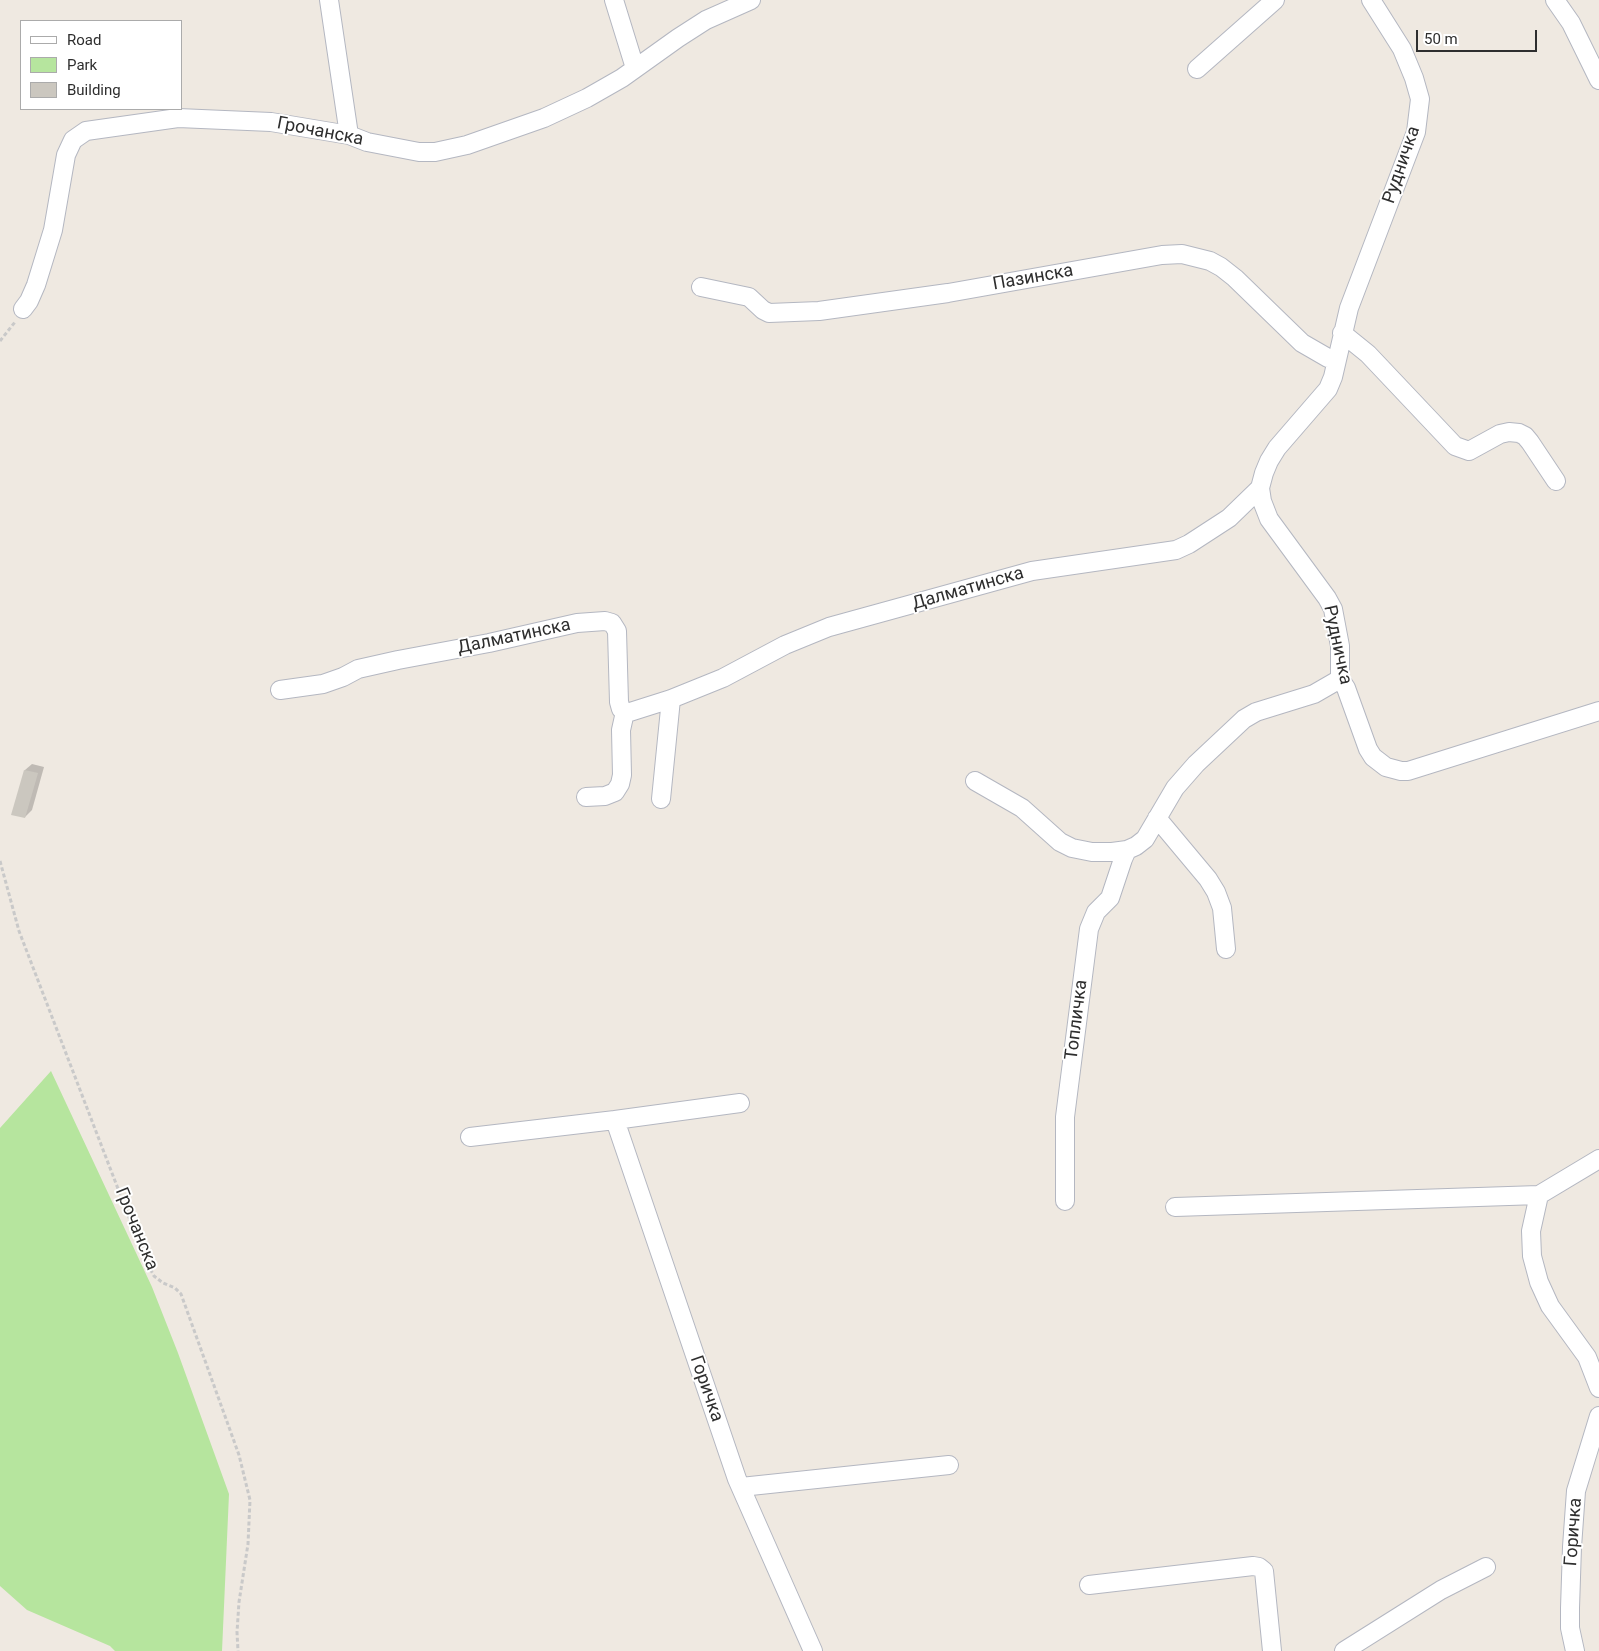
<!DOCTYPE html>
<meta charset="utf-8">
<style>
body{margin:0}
#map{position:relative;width:1599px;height:1651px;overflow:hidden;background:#efe9e1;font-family:Roboto,sans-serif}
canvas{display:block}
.legend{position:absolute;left:20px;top:20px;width:162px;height:90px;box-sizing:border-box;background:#fff;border:1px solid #ababab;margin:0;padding:6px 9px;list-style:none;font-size:15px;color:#2e2e2e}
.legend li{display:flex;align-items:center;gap:10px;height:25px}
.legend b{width:25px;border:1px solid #ababab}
.scale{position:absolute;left:1416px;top:30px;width:121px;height:22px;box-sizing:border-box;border:2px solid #2e2e2e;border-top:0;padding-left:6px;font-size:15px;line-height:18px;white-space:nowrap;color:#2e2e2e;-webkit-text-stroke:4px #fff;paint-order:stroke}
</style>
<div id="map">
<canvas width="1599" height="1651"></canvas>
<ul class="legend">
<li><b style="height:6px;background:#fff"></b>Road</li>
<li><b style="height:14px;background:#b6e59e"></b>Park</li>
<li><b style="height:14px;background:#cbc7bf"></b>Building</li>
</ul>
<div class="scale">50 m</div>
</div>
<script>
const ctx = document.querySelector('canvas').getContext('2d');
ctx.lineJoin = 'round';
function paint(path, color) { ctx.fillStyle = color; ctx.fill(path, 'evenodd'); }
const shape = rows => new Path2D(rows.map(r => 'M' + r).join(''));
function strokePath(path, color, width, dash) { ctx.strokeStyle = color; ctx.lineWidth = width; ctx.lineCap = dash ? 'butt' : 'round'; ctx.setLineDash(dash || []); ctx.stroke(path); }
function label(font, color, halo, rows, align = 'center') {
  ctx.font = font + ' Roboto,sans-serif'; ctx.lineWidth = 4; ctx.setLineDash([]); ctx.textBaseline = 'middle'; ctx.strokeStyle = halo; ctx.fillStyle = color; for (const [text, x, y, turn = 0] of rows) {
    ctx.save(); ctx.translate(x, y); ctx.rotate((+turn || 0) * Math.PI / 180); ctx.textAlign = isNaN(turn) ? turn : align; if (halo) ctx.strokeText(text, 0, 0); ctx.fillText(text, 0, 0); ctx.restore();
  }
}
const green = shape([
 [51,1071,152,1287,178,1353,229,1494,222,1651,115,1651,110,1646,27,1610,0,1586,0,1128]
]);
const shadow = shape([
 [32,764,44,767,32,810,25,817,13,814,25,770]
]);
const building = shape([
 [24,770,38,773,25,818,11,815]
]);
const path = shape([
 [0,341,15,322],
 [0,861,19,931,145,1259,154,1276,163,1283,175,1288,181,1294,239,1455,250,1500,248,1544,239,1602,237,1632,238,1651]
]);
const minor = shape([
 [329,0,349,135],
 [614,0,635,68],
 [1371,0,1402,49,1414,78,1420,99,1416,132,1349,308,1333,377,1328,389,1277,448,1269,461,1264,473,1260,488,1262,501,1269,519,1327,598,1333,609,1340,646,1340,679,1346,688,1368,749,1373,757,1386,767,1401,771,1408,771,1599,711],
 [1555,0,1571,23,1599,80],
 [1197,69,1275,0],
 [701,287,749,297,763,310,769,313,819,311,948,293,1162,255,1182,254,1210,261,1221,267,1235,278,1302,343,1328,358,1337,358],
 [23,309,29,301,36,285,53,230,66,155,73,140,86,131,178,118,271,122,349,135,367,142,419,152,435,152,467,145,544,118,587,98,622,78,678,38,706,20,751,0],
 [1342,333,1368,354,1455,446,1469,451,1500,434,1509,432,1519,433,1525,436,1530,442,1556,481],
 [280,690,323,684,343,677,358,669,398,660,489,643,577,623,605,621,612,623,617,631,619,702,621,709,625,712,630,712,671,699,723,678,785,645,829,627,1032,571,1176,550,1189,544,1229,518,1260,488],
 [975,781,1022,808,1060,842,1072,848,1092,852,1112,852,1127,850,1136,846,1145,839,1175,788,1196,764,1244,719,1256,712,1314,694,1340,679],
 [586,797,605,796,615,792,620,784,622,775,621,730,625,712],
 [661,799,671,699],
 [1157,818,1208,879,1216,892,1222,908,1226,949],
 [615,1120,740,1103],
 [470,1137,615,1120,737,1479,813,1651],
 [1539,1195,1531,1231,1532,1256,1539,1282,1550,1306,1587,1357,1599,1388],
 [1065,1201,1065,1117,1089,929,1096,912,1110,898,1123,859,1127,850],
 [1175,1207,1539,1195,1599,1159],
 [741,1487,949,1465],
 [1089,1585,1253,1566,1259,1567,1264,1571,1272,1651],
 [1344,1651,1441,1590,1486,1567],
 [1575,1651,1570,1628,1570,1608,1572,1547,1576,1491,1599,1416]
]);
const streetNames = [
 ["Грочанска",320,132,11],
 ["Рудничка",1402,165,-71],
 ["Пазинска",1033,278,-10],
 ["Далматинска",968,589,-16],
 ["Далматинска",514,637,-12],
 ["Рудничка",1337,645,78],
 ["Топличка",1077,1020,-83],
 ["Грочанска",136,1229,68],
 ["Горичка",706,1389,71],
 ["Горичка",1574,1532,-86]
];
paint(green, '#b6e59e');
paint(shadow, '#0003');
paint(building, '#cbc7bf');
strokePath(minor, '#b4b7c1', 20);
strokePath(path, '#c9c9c9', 3, [4, 2.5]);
strokePath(minor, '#fff', 18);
label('18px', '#2e2e2e', '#fff', streetNames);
</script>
